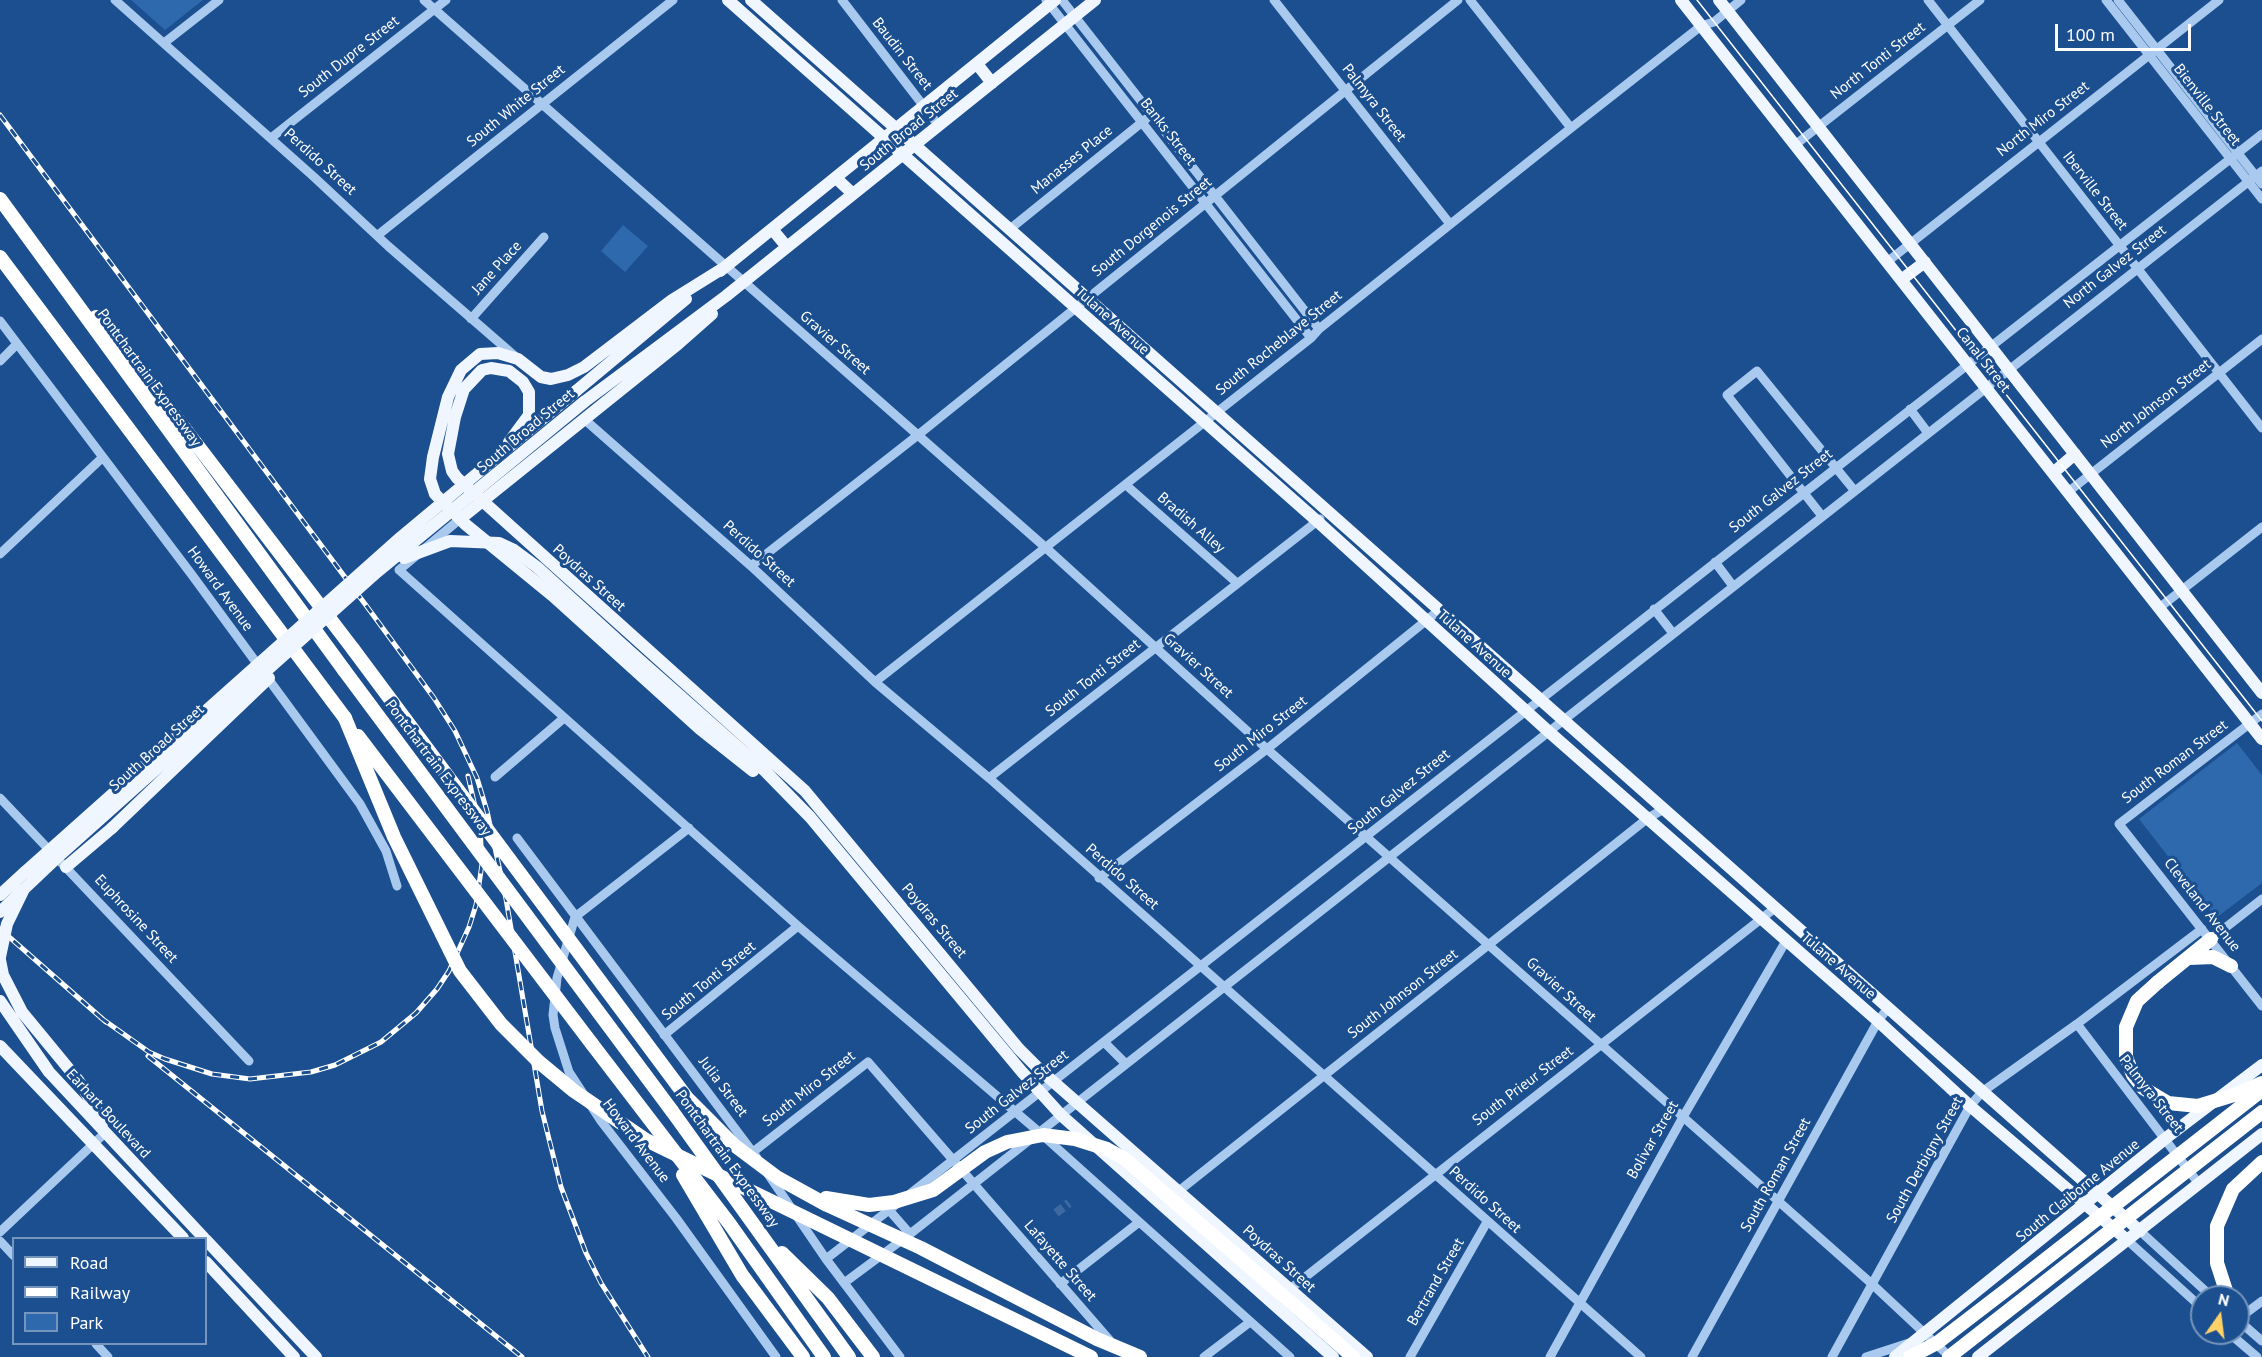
<!DOCTYPE html>
<style>
body{margin:0}
#map{position:relative;width:2262px;height:1357px;overflow:hidden;background:#1b4f8f;font-family:"PT Sans",sans-serif}
canvas{display:block}
.legend{position:absolute;left:12px;top:1237px;width:195px;height:108px;box-sizing:border-box;background:#1b4f8f;border:2px solid #7695bc;margin:0;padding:8px 10px;list-style:none;font-size:18px;color:#fff}
.legend li{display:flex;align-items:center;gap:12px;height:30px}
.legend b{width:30px;border:2px solid #7695bc}
.north{position:absolute;left:2190px;top:1285px;width:60px;height:60px;box-sizing:border-box;background:#1b4f8f;border:2px solid #7695bc;border-radius:50%;rotate:14deg;font-size:16px;font-weight:700;line-height:24px;text-align:center;color:#fff}
.north::after{content:'';display:block;margin:auto;width:21px;height:27px;background:#ffd166;clip-path:polygon(50% 0,100% 100%,50% 72%,0 100%)}
.scale{position:absolute;left:2055px;top:24px;width:136px;height:27px;box-sizing:border-box;border:3px solid #fff;border-top:0;padding-left:8px;font-size:18px;line-height:21px;white-space:nowrap;color:#fff;-webkit-text-stroke:4px #1b4f8f;paint-order:stroke}
</style>
<div id="map">
<canvas width="2262" height="1357"></canvas>
<ul class="legend">
<li><b style="height:8px;background:#f0f6ff"></b>Road</li>
<li><b style="height:8px;background:#fff"></b>Railway</li>
<li><b style="height:16px;background:#2e69ad"></b>Park</li>
</ul>
<div class="north">N</div>
<div class="scale">100 m</div>
</div>
<script>
const ctx = document.querySelector('canvas').getContext('2d');
ctx.lineJoin = 'round';
function paint(path, color) { ctx.fillStyle = color; ctx.fill(path, 'evenodd'); }
const shape = rows => new Path2D(rows.map(r => 'M' + r).join(''));
function strokePath(path, color, width, dash) { ctx.strokeStyle = color; ctx.lineWidth = width; ctx.lineCap = dash ? 'butt' : 'round'; ctx.setLineDash(dash || []); ctx.stroke(path); }
function label(font, color, halo, rows, align = 'center') {
  ctx.font = font + ' "PT Sans",sans-serif'; ctx.lineWidth = 6; ctx.setLineDash([]); ctx.textBaseline = 'middle'; ctx.strokeStyle = halo; ctx.fillStyle = color; for (const [text, x, y, turn = 0] of rows) {
    ctx.save(); ctx.translate(x, y); ctx.rotate((+turn || 0) * Math.PI / 180); ctx.textAlign = isNaN(turn) ? turn : align; if (halo) ctx.strokeText(text, 0, 0); ctx.fillText(text, 0, 0); ctx.restore();
  }
}
const green = shape([
 [131,0,203,0,165,30],
 [623,225,648,246,625,272,601,251],
 [2237,743,2262,775,2262,883,2216,918,2139,819]
]);
const minorTunnel = shape([
 [1056,1213,1069,1203]
]);
const minor = shape([
 [115,0,314,177,388,246,517,358],
 [424,0,1045,547,1267,749,1872,1284,1950,1357],
 [842,0,939,126],
 [1046,0,1311,338],
 [1062,0,1319,329],
 [1274,0,1450,224],
 [1470,0,1571,128],
 [1928,0,2262,428],
 [2106,0,2262,199],
 [2118,0,2262,184],
 [164,43,219,0],
 [271,138,446,0],
 [1795,145,1980,0],
 [1010,229,1146,119],
 [378,235,673,0],
 [1887,262,2219,0],
 [471,319,544,237],
 [0,321,192,575,360,804,386,851,397,886],
 [0,361,17,344],
 [1910,409,1928,433],
 [584,419,751,566,875,682,989,778,1641,1357],
 [1126,485,1237,583],
 [2068,492,2262,339],
 [1822,516,1727,395,1757,371,1854,490],
 [460,519,399,570,798,926,1039,1132,1290,1357],
 [0,554,103,457],
 [1715,562,1733,586],
 [751,566,918,435,1458,0],
 [2159,608,2262,527],
 [1654,609,1672,632],
 [875,682,1311,338,1319,329,1571,128,1701,26,1714,22,1741,0],
 [2262,714,2119,824,2262,1006],
 [495,777,564,718],
 [989,778,1320,519],
 [0,798,249,1061],
 [689,828,575,917,557,978,553,1015,555,1028,569,1072,601,1121,676,1218,776,1357],
 [517,838,757,1158],
 [1099,878,1267,749,1438,611],
 [2211,939,2262,899],
 [2077,1024,2199,1184],
 [664,1035,798,926],
 [1105,1043,1126,1064],
 [753,1152,868,1062,1112,1343],
 [768,1174,826,1259,900,1357],
 [911,1193,2262,134],
 [1175,1194,1648,818,1664,809],
 [889,1210,910,1234],
 [2140,1231,2212,1297],
 [0,1232,105,1133],
 [2126,1239,2202,1308],
 [0,1241,14,1256],
 [826,1259,898,1203],
 [844,1283,910,1234,2262,171],
 [1060,1284,1138,1223],
 [1290,1289,1775,908],
 [2238,1319,2262,1301],
 [2238,1320,2262,1341],
 [2229,1333,2257,1357],
 [96,1344,108,1357],
 [1204,1357,1250,1322],
 [1410,1357,1487,1222],
 [1550,1357,1683,1117,1786,941],
 [1692,1357,1878,1021,1888,1008],
 [1832,1357,1970,1106,1982,1092,2077,1024,2202,929],
 [1866,1357,1909,1343]
]);
const major = shape([
 [728,0,1317,521,1548,731,1878,1021,1970,1106,2126,1239],
 [751,0,2140,1231],
 [1681,0,2262,739],
 [1719,0,2262,693],
 [977,64,992,83],
 [836,178,853,194],
 [772,229,787,247],
 [725,267,672,300,584,367,568,375,551,379,541,377,518,359,498,353,480,354,461,370,448,397,433,457,430,479,435,494,465,524,553,596,700,729,753,771],
 [720,271,1055,0],
 [1901,280,1925,262],
 [576,391,686,299],
 [584,402,726,296,1095,0],
 [509,442,529,415,529,392,523,382,509,371,491,368,482,370,464,389,455,417,448,454,452,471,457,478,805,791,1019,1049,1040,1070,1367,1357],
 [2053,473,2075,454],
 [460,519,678,344,712,314],
 [626,648,765,771,810,817,1022,1072,1061,1115,1333,1357],
 [66,867,112,828],
 [0,895,25,872],
 [0,912,23,890],
 [0,960,3,975,22,1012,78,1080,100,1115,102,1128],
 [0,1001,49,1072,204,1238],
 [0,1046,183,1238],
 [206,1240,316,1357],
 [206,1262,294,1357],
 [1895,1357,2166,1138,2262,1065],
 [1978,1357,2262,1134]
]);
const highway = shape([
 [0,199,344,670],
 [0,257,345,718],
 [96,317,162,399,353,649],
 [2189,958,2213,957,2231,966],
 [2158,982,2211,939],
 [592,1044,729,1223,824,1357],
 [672,1111,849,1357],
 [683,1175,742,1275,803,1357],
 [782,1253,828,1298,873,1357],
 [2228,1297,2217,1263,2217,1226,2233,1189,2262,1162],
 [1296,1307,1353,1357]
]);
const tram = shape([
 [1697,0,2262,721]
]);
const rail = shape([
 [0,115,365,604,434,698,455,731,477,778,487,811,506,899,542,1111,561,1187,586,1253,601,1283,648,1357],
 [0,929,106,1022],
 [101,1018,149,1052,165,1059,212,1074,250,1079,311,1072,335,1065,381,1042,416,1013,437,989,449,971,469,927,476,905,482,864,480,828,468,776],
 [148,1056,522,1357]
]);
const majorBridge = shape([
 [404,558,450,541,499,543,514,550,537,567,626,648],
 [112,828,269,678],
 [25,872,401,537,576,391],
 [0,957,7,924,24,889,61,854,377,572,584,402]
]);
const highwayBridge = shape([
 [353,649,687,1098,734,1145,778,1178,827,1205,921,1248,1097,1339,1140,1357],
 [344,670,672,1111],
 [345,718,394,837,460,971,501,1024,539,1062,574,1091,646,1140,1091,1357],
 [358,736,592,1044],
 [2158,982,2137,1001,2126,1027,2126,1057,2133,1075,2143,1088,2168,1103,2198,1106,2237,1094,2262,1083],
 [826,1198,869,1205,894,1202,933,1190,985,1152,1007,1142,1043,1135,1075,1139,1107,1149,1125,1159,1296,1307],
 [1910,1357,1937,1343,2010,1287,2262,1090],
 [1949,1357,2262,1112]
]);
const streetNames = [
 ["Baudin Street",902,54,52],
 ["South Dupre Street",349,57,-38],
 ["North Tonti Street",1878,61,-38],
 ["Palmyra Street",1374,103,52],
 ["Bienville Street",2207,105,52],
 ["South White Street",516,106,-39],
 ["North Miro Street",2043,119,-38],
 ["South Broad Street",909,130,-39],
 ["Banks Street",1168,132,52],
 ["Manasses Place",1072,160,-39],
 ["Perdido Street",320,162,42],
 ["Iberville Street",2095,191,52],
 ["South Dorgenois Street",1152,227,-39],
 ["North Galvez Street",2115,267,-38],
 ["Jane Place",497,268,-48],
 ["Tulane Avenue",1112,321,42],
 ["Gravier Street",835,343,41],
 ["South Rocheblave Street",1279,343,-39],
 ["Canal Street",1983,360,52],
 ["Pontchartrain Expressway",149,378,54],
 ["North Johnson Street",2156,404,-38],
 ["South Broad Street",526,431,-40],
 ["South Galvez Street",1781,491,-38],
 ["Bradish Alley",1191,523,41],
 ["Perdido Street",759,554,42],
 ["Poydras Street",589,578,42],
 ["Howard Avenue",220,589,54],
 ["Tulane Avenue",1474,644,42],
 ["Gravier Street",1198,666,42],
 ["South Tonti Street",1093,678,-38],
 ["South Miro Street",1261,734,-38],
 ["South Broad Street",157,748,-42],
 ["South Roman Street",2175,762,-37],
 ["Pontchartrain Expressway",438,768,53],
 ["South Galvez Street",1399,792,-39],
 ["Perdido Street",1122,877,41],
 ["Cleveland Avenue",2202,905,52],
 ["Euphrosine Street",136,919,47],
 ["Poydras Street",934,921,50],
 ["Tulane Avenue",1838,966,41],
 ["South Tonti Street",709,981,-39],
 ["Gravier Street",1561,990,42],
 ["South Johnson Street",1403,994,-38],
 ["South Prieur Street",1523,1086,-37],
 ["Julia Street",723,1087,53],
 ["South Miro Street",809,1089,-38],
 ["South Galvez Street",1017,1092,-38],
 ["Palmyra Street",2151,1094,52],
 ["Earhart Boulevard",108,1114,47],
 ["Bolivar Street",1653,1140,-60],
 ["Howard Avenue",636,1141,53],
 ["Pontchartrain Expressway",727,1159,54],
 ["South Derbigny Street",1925,1160,-61],
 ["South Roman Street",1776,1175,-61],
 ["South Claiborne Avenue",2078,1191,-39],
 ["Perdido Street",1485,1200,42],
 ["Poydras Street",1279,1259,42],
 ["Lafayette Street",1060,1261,49],
 ["Bertrand Street",1436,1282,-60]
];
paint(green, '#2e69ad');
strokePath(minorTunnel, '#3d69a0', 9, [9, 4.5]);
strokePath(minor, '#a9c9ee', 9);
strokePath(major, '#f0f6ff', 12);
strokePath(highway, '#fff', 14);
strokePath(tram, '#fff', 1.5);
strokePath(rail, '#fff', 5);
strokePath(rail, '#1b4f8f', 3, [9]);
strokePath(majorBridge, '#f0f6ff', 12);
strokePath(highwayBridge, '#fff', 14);
label('15px', '#fff', '#1b4f8f', streetNames);
</script>
